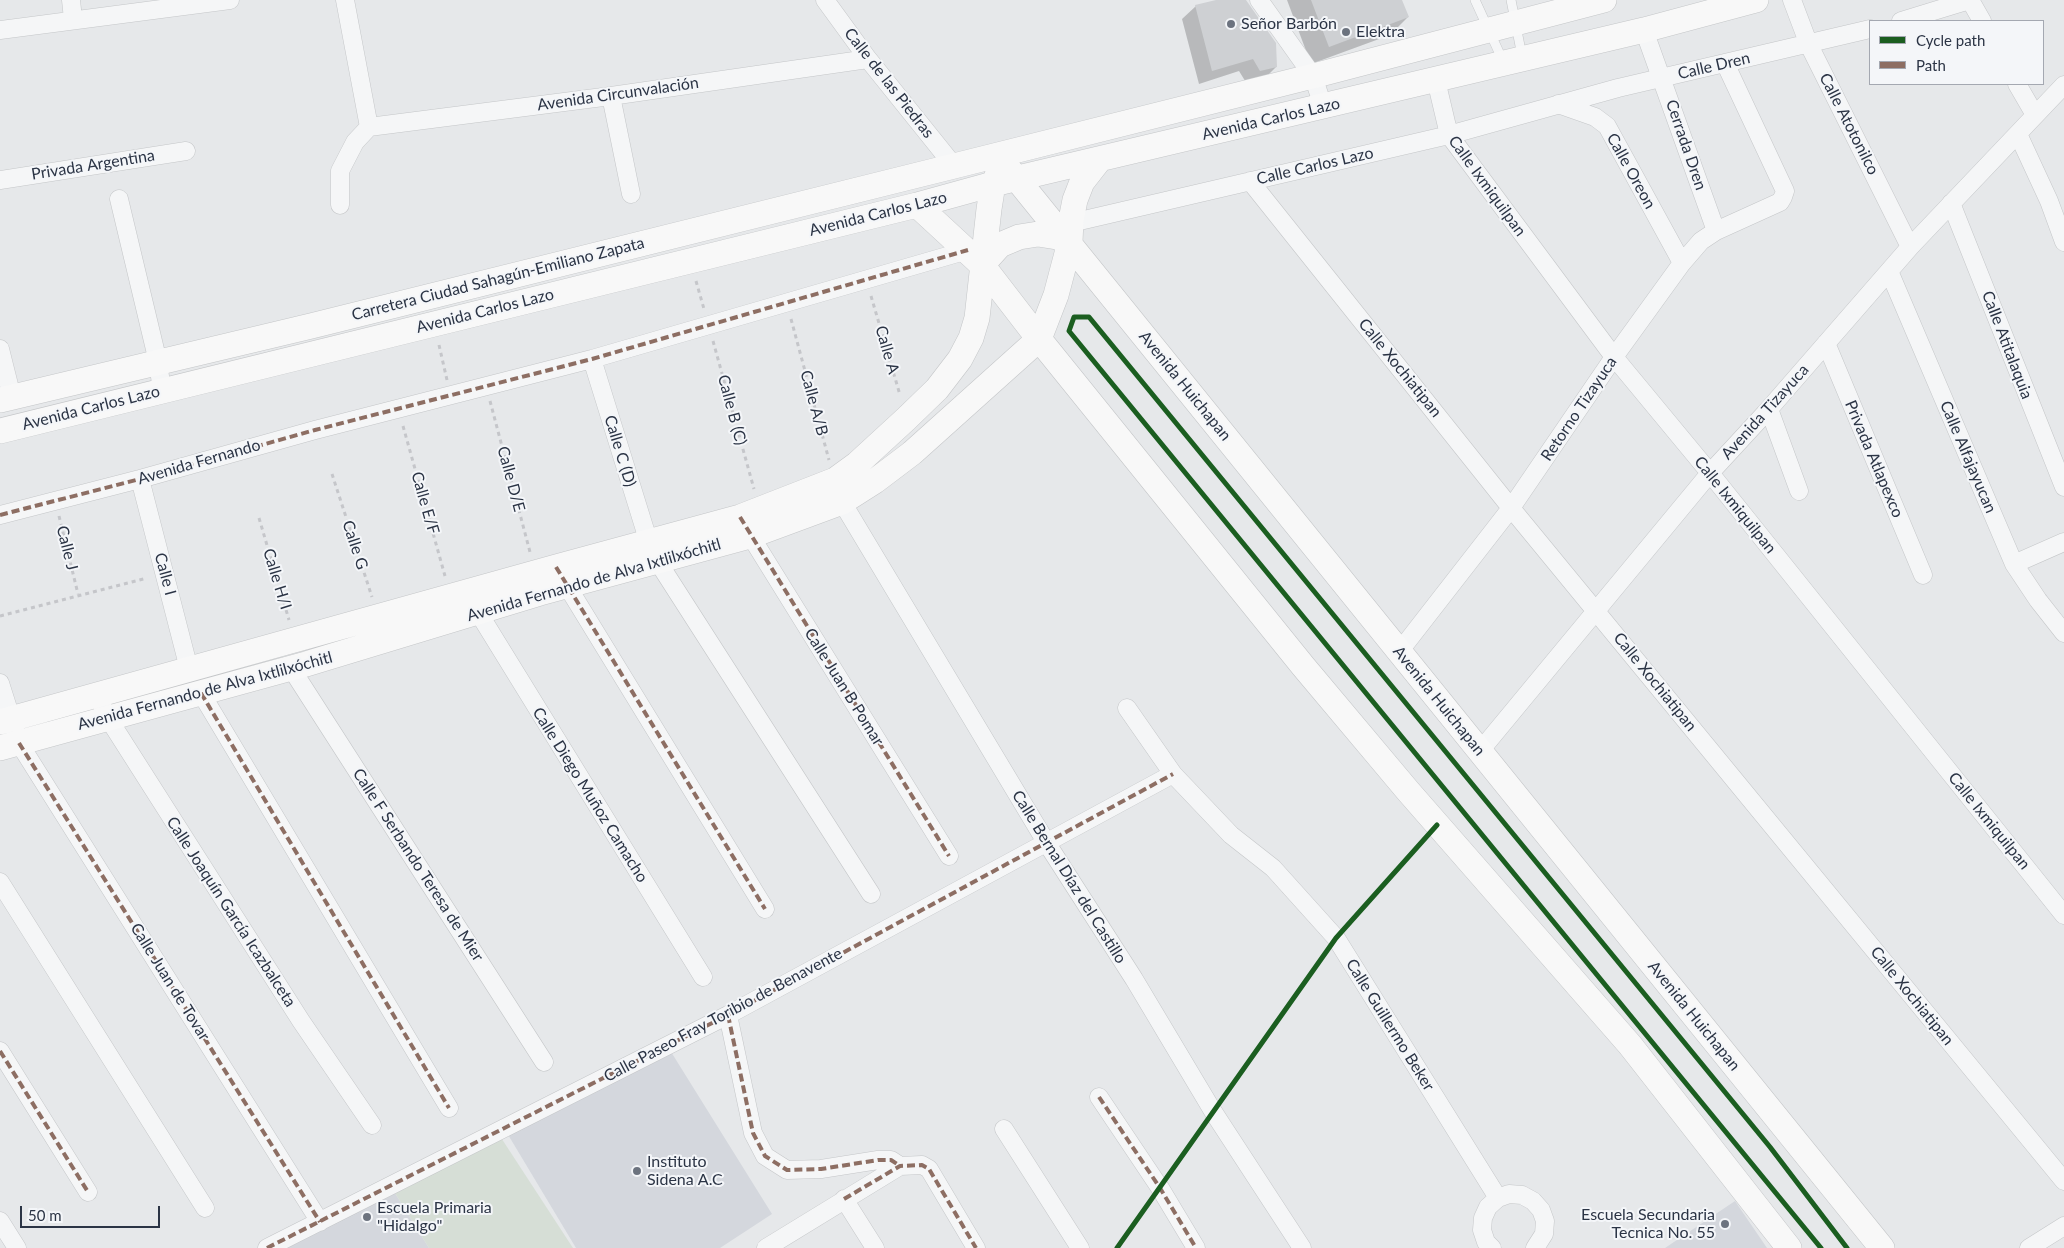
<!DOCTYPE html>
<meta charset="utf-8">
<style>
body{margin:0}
#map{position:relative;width:2064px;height:1248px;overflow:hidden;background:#e6e8ea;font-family:Lato,sans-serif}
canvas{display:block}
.legend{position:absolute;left:1869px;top:20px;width:175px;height:65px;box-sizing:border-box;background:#f4f6f9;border:1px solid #a4a8b1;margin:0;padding:6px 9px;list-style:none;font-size:15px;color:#2b3445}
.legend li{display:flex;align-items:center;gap:10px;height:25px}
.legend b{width:25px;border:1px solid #a4a8b1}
.scale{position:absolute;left:20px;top:1206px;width:140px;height:22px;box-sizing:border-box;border:2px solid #2b3445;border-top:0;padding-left:6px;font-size:15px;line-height:18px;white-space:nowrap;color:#2b3445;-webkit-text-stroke:4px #f4f6f9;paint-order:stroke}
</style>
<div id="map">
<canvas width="2064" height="1248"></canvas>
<ul class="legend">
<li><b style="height:6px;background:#1b5e20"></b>Cycle path</li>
<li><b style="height:6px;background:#8d6e63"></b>Path</li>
</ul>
<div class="scale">50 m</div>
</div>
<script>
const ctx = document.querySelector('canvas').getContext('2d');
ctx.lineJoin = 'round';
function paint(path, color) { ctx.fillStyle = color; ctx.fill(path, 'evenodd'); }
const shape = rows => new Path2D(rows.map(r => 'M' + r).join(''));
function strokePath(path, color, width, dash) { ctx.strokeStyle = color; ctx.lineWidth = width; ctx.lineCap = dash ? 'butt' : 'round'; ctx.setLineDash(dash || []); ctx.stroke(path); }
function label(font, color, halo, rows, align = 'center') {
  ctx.font = font + ' Lato,sans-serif'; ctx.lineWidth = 4; ctx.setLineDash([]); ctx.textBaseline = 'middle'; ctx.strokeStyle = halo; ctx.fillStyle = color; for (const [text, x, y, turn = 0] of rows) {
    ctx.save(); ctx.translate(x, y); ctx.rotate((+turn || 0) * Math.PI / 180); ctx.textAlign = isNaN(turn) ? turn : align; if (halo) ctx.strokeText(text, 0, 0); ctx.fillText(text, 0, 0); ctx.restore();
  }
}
const built = shape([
 [668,1047,772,1214,720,1248,576,1248,504,1128],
 [390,1185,429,1248,258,1248],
 [1735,1201,1767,1248,1665,1248]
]);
const green = shape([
 [496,1130,573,1248,429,1248,390,1185]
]);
const shadow = shape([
 [1222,0,1245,0,1276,67,1262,81,1247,84,1239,71,1199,84,1182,19,1196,6],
 [1287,0,1401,0,1408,17,1390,35,1311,64]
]);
const building = shape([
 [1216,0,1246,0,1276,43,1277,67,1260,71,1253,59,1212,71,1195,5],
 [1311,0,1402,0,1409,17,1329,47]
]);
const path = shape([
 [696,281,704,309],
 [871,296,900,395],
 [791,319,829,460],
 [713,341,754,489],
 [439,345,447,380],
 [490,401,530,552],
 [403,426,445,576],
 [332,474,372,597],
 [59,516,78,594],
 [259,518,289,620],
 [0,616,147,578],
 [1554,922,1069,331,1074,317,1089,317,1770,1147,1847,1248],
 [1348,926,1423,841],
 [1224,1098,1325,954],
 [1170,1174,1203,1128],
 [1773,1190,1821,1248],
 [1117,1248,1149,1203]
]);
const lane = shape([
 [1475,0,1503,61],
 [1511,0,1522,56]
]);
const street = shape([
 [71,0,73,19],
 [345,0,369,127],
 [825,0,868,59,954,166],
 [1259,0,1313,76,1323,106],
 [1792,0,1809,45,1910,247],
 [1970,0,1982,21],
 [1901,21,1970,0],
 [0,30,230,0],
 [1644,30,1716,231],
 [1436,80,1449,135,1614,357,1710,473,2064,915],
 [2017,84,2035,115],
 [611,96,631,194],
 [1558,104,1595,117,1607,126,1682,263],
 [369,127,611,96,868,59],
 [2018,134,2049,201,2064,242],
 [0,180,186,151],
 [1250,181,1511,508,2064,1181],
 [119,199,158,362,162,391],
 [1951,203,2064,487],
 [340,205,340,171,355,142,369,127],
 [1071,223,1449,135,1618,88,1870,29],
 [1889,271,2014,564,2038,600,2064,633],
 [1826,343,1923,575],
 [0,349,12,397],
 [592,359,645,530,658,562,871,894],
 [1769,409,1799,491],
 [140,479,189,669],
 [839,492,842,502,1046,842,1134,979,1214,1113,1302,1248],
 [0,515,140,479,315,430,592,359,968,250],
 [745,527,949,856],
 [2014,564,2064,542],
 [561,576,765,909],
 [478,612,703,977],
 [1399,652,1511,508,1614,357,1682,263,1701,241,1716,231,1780,202,1783,197,1785,191,1725,63],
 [291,668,544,1062],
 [0,683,19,743,320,1222],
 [201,693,449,1108],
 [103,708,108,718,301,1021,372,1125],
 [1127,708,1173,774,1231,835,1273,868,1336,938,1498,1198],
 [1480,751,1710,473,1769,409,1910,247,2064,85],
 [0,882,205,1208],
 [728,1015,753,1133,765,1156,787,1170,821,1169,878,1160,891,1160,900,1166],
 [0,1051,88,1192],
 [1099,1097,1160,1188,1196,1248],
 [1004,1129,1080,1248],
 [844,1199,875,1248],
 [0,1221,17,1248],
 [267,1248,728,1015,1173,774],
 [766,1248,900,1166,922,1165,929,1169,976,1248],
 [1492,1248,1486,1242,1482,1230,1483,1218,1488,1207,1498,1198,1509,1194,1522,1195,1533,1201,1541,1210,1545,1221,1544,1234,1535,1248],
 [2029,1248,2064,1226]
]);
const secondary = shape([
 [1008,168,1882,1248],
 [917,205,982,265,1039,339,1303,666,1408,791,1630,1045,1789,1248],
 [982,265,1000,245,1019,237,1038,234,1057,237,1070,242],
 [0,400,311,326,954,166,1313,76,1604,0],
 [0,431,917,205,993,184,1644,30,1756,0],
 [0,722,556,567,740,517,835,480,857,464,906,419,937,389,960,359,971,338,977,318,989,209,993,184,999,172],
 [0,748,306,664,540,593,750,536,842,502,875,481,912,453,1039,339,1056,295,1070,242,1071,220,1075,200,1082,182,1100,159]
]);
const quiet = shape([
 [0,515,140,479,315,430,592,359,968,250],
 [740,517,949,856],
 [556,567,765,909],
 [201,693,449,1108],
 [19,743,320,1222],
 [728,1015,753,1133,765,1156,787,1170,821,1169,878,1160,891,1160,900,1166],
 [0,1051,88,1192],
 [1099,1097,1160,1188,1196,1248],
 [844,1199,900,1166,922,1165,929,1169,976,1248],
 [267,1248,728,1015,1173,774]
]);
const cycleway = shape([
 [1117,1248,1336,938,1437,825],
 [1821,1248,1069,331,1074,317,1089,317,1770,1147,1847,1248]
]);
const markers = [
 [1231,24,5,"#6c737f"],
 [1346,32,5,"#6c737f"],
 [637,1171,5,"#6c737f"],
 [367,1217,5,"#6c737f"],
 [1725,1224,5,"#6c737f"]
];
const poiNames = [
 ["Señor Barbón",1241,24],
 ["Elektra",1356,32],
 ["Instituto",647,1162],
 ["Sidena A.C",647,1180],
 ["Escuela Primaria",377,1208],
 ["\"Hidalgo\"",377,1226],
 ["Escuela Secundaria",1715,1215,"right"],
 ["Tecnica No. 55",1715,1233,"right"]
];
const streetNames = [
 ["Calle Dren",1714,66,-13],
 ["Calle de las Piedras",889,83,52],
 ["Avenida Circunvalación",618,94,-8],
 ["Avenida Carlos Lazo",1271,119,-13],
 ["Calle Atotonilco",1849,124,63],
 ["Cerrada Dren",1686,145,71],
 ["Privada Argentina",93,165,-9],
 ["Calle Carlos Lazo",1315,166,-13],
 ["Calle Oreon",1631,171,61],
 ["Calle Ixmiquilpan",1487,186,54],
 ["Avenida Carlos Lazo",878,214,-14],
 ["Carretera Ciudad Sahagún-Emiliano Zapata",498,279,-14],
 ["Avenida Carlos Lazo",485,311,-14],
 ["Calle Atitalaquia",2007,345,69],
 ["Calle A",887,350,74],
 ["Calle Xochiatipan",1400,368,51],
 ["Avenida Huichapan",1185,386,51],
 ["Calle A/B",814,403,75],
 ["Avenida Carlos Lazo",91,408,-14],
 ["Retorno Tizayuca",1579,409,-56],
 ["Calle B (C)",732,410,75],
 ["Avenida Tizayuca",1765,412,-48],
 ["Calle C (D)",620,451,73],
 ["Calle Alfajayucan",1968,457,67],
 ["Privada Atlapexco",1874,459,67],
 ["Avenida Fernando",199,462,-16],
 ["Calle D/E",511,479,75],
 ["Calle E/F",425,503,74],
 ["Calle Ixmiquilpan",1735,505,51],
 ["Calle G",355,545,72],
 ["Calle J",67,548,76],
 ["Calle I",165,574,75],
 ["Calle H/I",277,579,73],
 ["Avenida Fernando de Alva Ixtlilxóchitl",594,580,-16],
 ["Calle Xochiatipan",1655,682,51],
 ["Calle Juan B Pomar",844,687,58],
 ["Avenida Fernando de Alva Ixtlilxóchitl",205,691,-15],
 ["Avenida Huichapan",1439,701,51],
 ["Calle Diego Muñoz Camacho",590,795,58],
 ["Calle Ixmiquilpan",1989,821,51],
 ["Calle F Serbando Teresa de Mier",418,865,57],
 ["Calle Bernal Díaz del Castillo",1069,877,58],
 ["Calle Joaquín García Icazbalceta",231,912,57],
 ["Calle Juan de Tovar",170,982,58],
 ["Calle Xochiatipan",1912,996,51],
 ["Calle Paseo Fray Toribio de Benavente",723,1015,-28],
 ["Avenida Huichapan",1694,1016,51],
 ["Calle Guillermo Beker",1390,1025,58]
];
paint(built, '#d4d7dd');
paint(green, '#d6ded6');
paint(shadow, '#0003');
paint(building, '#ced0d3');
strokePath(lane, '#c4c6c8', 10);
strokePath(street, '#c4c6c8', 19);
strokePath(secondary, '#c4c6c8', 26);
strokePath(path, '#c5c6ca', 3, [4, 4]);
strokePath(lane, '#f5f6f7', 9);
strokePath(street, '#f5f6f7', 18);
strokePath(secondary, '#f8f8f8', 25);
strokePath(quiet, '#8d6e63', 4, [8, 4]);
strokePath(cycleway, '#1b5e20', 5);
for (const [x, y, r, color] of markers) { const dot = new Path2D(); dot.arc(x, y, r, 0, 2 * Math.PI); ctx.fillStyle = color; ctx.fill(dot); strokePath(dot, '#f4f6f9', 2); }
label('16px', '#2b3445', '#f4f6f9', poiNames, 'left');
label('16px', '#2b3445', '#f4f6f9', streetNames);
</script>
